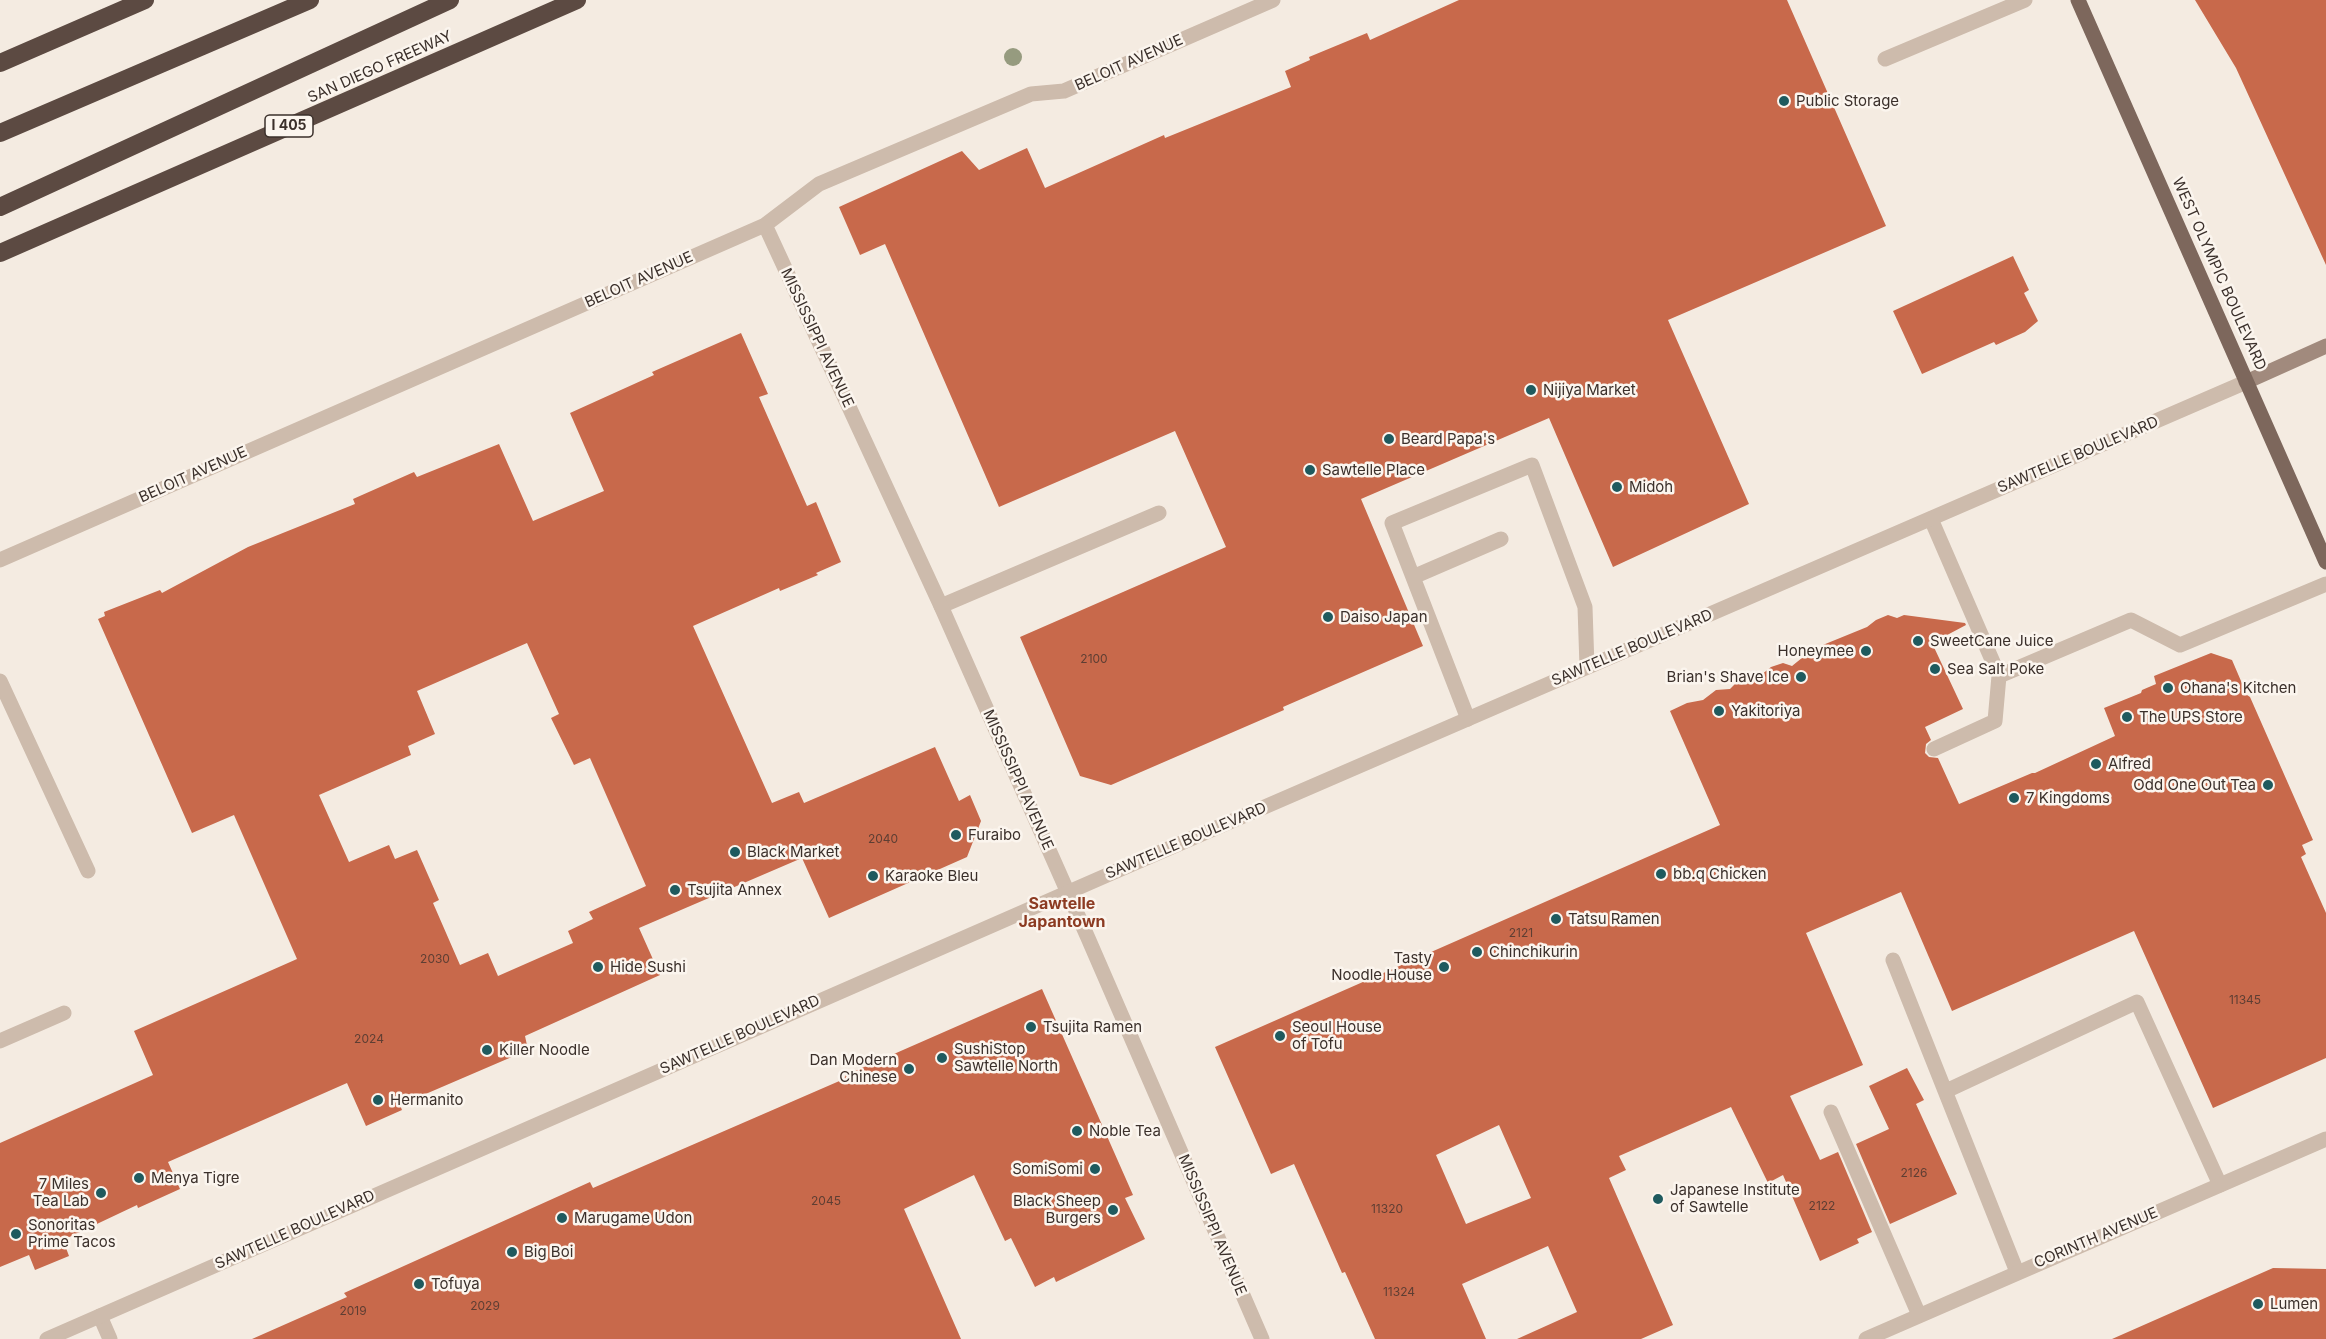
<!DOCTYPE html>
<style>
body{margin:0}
canvas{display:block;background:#f4ebe1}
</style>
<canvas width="2326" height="1339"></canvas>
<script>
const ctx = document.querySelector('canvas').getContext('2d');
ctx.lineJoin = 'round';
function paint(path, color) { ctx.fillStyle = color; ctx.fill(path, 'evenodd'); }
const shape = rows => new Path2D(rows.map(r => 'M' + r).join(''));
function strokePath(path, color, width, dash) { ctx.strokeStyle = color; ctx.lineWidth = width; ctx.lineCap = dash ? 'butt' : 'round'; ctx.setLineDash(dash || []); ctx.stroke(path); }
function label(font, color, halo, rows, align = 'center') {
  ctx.font = font + ' Inter,sans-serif'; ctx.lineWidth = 5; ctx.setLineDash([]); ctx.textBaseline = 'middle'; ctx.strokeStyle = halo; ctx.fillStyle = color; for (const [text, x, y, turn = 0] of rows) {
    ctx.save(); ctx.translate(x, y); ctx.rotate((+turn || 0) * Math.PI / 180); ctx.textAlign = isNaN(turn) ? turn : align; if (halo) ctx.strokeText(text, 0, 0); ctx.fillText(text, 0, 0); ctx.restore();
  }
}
const building = shape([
 [1459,0,1787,0,1886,226,1668,320,1749,504,1613,567,1549,418,1361,499,1423,646,1283,707,1284,710,1111,785,1080,776,1020,637,1226,547,1175,431,999,507,885,244,860,255,839,207,962,151,979,170,1027,148,1045,188,1164,135,1165,138,1291,87,1285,71,1310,60,1309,57,1367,33,1370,40],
 [2195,0,2326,0,2326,265,2236,68],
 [2013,256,2029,290,2024,293,2038,321,2025,332,1996,345,1994,342,1922,374,1893,311],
 [741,333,768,394,759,397,807,506,816,502,841,562,816,573,818,575,780,591,779,588,693,626,772,803,799,792,804,803,935,747,959,801,970,795,981,821,967,857,829,918,802,858,639,928,660,975,525,1036,528,1050,400,1105,402,1110,366,1126,347,1083,168,1162,180,1189,138,1208,137,1205,63,1240,69,1256,35,1270,29,1255,0,1267,0,1143,153,1075,134,1031,297,959,234,815,192,833,98,619,105,616,104,612,160,590,162,593,248,547,355,504,353,499,414,472,417,477,499,444,533,521,604,491,570,413,654,375,652,372],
 [527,643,559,714,551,718,574,765,590,758,646,886,589,912,593,919,568,931,573,943,498,976,488,953,460,965,433,903,439,900,417,850,395,859,389,845,349,862,319,795,411,755,408,746,435,734,417,691],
 [1888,615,1897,618,1904,615,1965,623,1966,625,1932,643,1963,709,1925,727,1931,740,1926,744,1925,753,1929,757,1938,758,1959,804,2032,773,2035,773,2115,736,2104,708,2141,693,2142,690,2156,684,2154,676,2211,653,2232,660,2247,695,2250,697,2313,840,2302,845,2306,854,2301,857,2326,913,2326,1058,2213,1108,2134,931,1952,1011,1901,892,1806,933,1863,1065,1790,1096,1820,1160,1838,1152,1872,1232,1857,1239,1859,1243,1820,1261,1783,1175,1768,1183,1731,1107,1619,1156,1626,1170,1609,1178,1673,1325,1641,1339,1517,1339,1577,1312,1548,1246,1462,1284,1486,1339,1375,1339,1345,1272,1342,1273,1294,1164,1271,1174,1215,1047,1720,825,1670,711,1687,703,1703,700,1716,690,1730,689,1738,681,1748,676,1761,675,1771,667,1783,663,1792,666,1813,649,1867,627,1876,620],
 [1499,1125,1531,1198,1466,1224,1436,1155],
 [1042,989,1133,1195,1125,1198,1145,1239,1056,1282,1054,1277,1035,1287,1011,1238,1005,1241,974,1175,904,1209,961,1339,252,1339,347,1297,344,1293,590,1182,593,1188,844,1079,846,1075],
 [1907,1068,1924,1100,1916,1104,1957,1194,1890,1224,1856,1144,1889,1129,1869,1086],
 [2273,1268,2326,1269,2326,1339,2112,1339]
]);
const service = shape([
 [1885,59,2025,0],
 [1931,519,1999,676,2131,620,2180,645,2326,584],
 [1413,577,1501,539],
 [941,606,1159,513],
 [0,681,88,871],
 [1468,719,1392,523,1532,465,1585,607,1587,667],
 [1934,749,1995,721,1999,676],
 [1893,960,2017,1272],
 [0,1041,64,1013],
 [1946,1091,2137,1002,2220,1185],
 [1831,1112,1919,1315],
 [100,1316,110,1339]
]);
const minor = shape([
 [765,225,941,606,1088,938,1262,1339],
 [0,560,765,225,819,184,1031,94,1064,91,1273,0],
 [1866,1339,2326,1139]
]);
const tertiary = shape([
 [47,1339,1112,873,2246,382]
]);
const secondary = shape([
 [2246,382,2326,346]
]);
const primary = shape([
 [2078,0,2326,562]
]);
const motorway = shape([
 [0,63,145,0],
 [0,133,310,0],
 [0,207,450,0],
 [0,253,577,0]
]);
const trees = [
 [1013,57]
];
const markers = [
 [1784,101,6,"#1f5a5e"],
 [1531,390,6,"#1f5a5e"],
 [1389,439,6,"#1f5a5e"],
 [1310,470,6,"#1f5a5e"],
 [1617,487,6,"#1f5a5e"],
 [1328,617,6,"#1f5a5e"],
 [1918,641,6,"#1f5a5e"],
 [1866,651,6,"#1f5a5e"],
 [1935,669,6,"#1f5a5e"],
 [1801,677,6,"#1f5a5e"],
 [2168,688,6,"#1f5a5e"],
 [1719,711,6,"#1f5a5e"],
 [2127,717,6,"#1f5a5e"],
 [2096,764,6,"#1f5a5e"],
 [2268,785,6,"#1f5a5e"],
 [2014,798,6,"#1f5a5e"],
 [956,835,6,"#1f5a5e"],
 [735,852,6,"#1f5a5e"],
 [1661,874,6,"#1f5a5e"],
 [873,876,6,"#1f5a5e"],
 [675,890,6,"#1f5a5e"],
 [1556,919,6,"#1f5a5e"],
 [1477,952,6,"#1f5a5e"],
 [598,967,6,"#1f5a5e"],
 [1444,967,6,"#1f5a5e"],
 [1031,1027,6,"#1f5a5e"],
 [1280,1036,6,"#1f5a5e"],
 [487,1050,6,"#1f5a5e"],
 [942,1058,6,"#1f5a5e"],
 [909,1069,6,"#1f5a5e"],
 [378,1100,6,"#1f5a5e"],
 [1077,1131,6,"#1f5a5e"],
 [1095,1169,6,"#1f5a5e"],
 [139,1178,6,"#1f5a5e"],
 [101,1193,6,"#1f5a5e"],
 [1658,1199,6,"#1f5a5e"],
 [1113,1210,6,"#1f5a5e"],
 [562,1218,6,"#1f5a5e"],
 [16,1234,6,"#1f5a5e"],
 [512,1252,6,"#1f5a5e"],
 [419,1284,6,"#1f5a5e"],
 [2258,1304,6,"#1f5a5e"]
];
const numberNames = [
 ["2100",1094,659],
 ["2040",883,839],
 ["2121",1521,933],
 ["2030",435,959],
 ["11345",2245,1000],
 ["2024",369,1039],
 ["2126",1914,1173],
 ["2045",826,1201],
 ["2122",1822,1206],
 ["11320",1387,1209],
 ["11324",1399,1292],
 ["2029",485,1306],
 ["2019",353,1311]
];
const shields = [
 [289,126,48]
];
const shieldNames = [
 ["I 405",289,126]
];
const streetNames = [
 ["BELOIT AVENUE",1129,63,-24],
 ["SAN DIEGO FREEWAY",380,67,-24],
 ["WEST OLYMPIC BOULEVARD",2219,274,66],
 ["BELOIT AVENUE",639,280,-24],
 ["MISSISSIPPI AVENUE",817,338,65],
 ["SAWTELLE BOULEVARD",2078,455,-23],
 ["BELOIT AVENUE",193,475,-24],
 ["SAWTELLE BOULEVARD",1632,648,-23],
 ["MISSISSIPPI AVENUE",1018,780,66],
 ["SAWTELLE BOULEVARD",1186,841,-23],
 ["SAWTELLE BOULEVARD",740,1035,-24],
 ["MISSISSIPPI AVENUE",1212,1225,67],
 ["SAWTELLE BOULEVARD",295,1230,-24],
 ["CORINTH AVENUE",2096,1238,-23]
];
const poiNames = [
 ["Public Storage",1796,101],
 ["Nijiya Market",1543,390],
 ["Beard Papa's",1401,439],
 ["Sawtelle Place",1322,470],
 ["Midoh",1629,487],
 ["Daiso Japan",1340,617],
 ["SweetCane Juice",1930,641],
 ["Honeymee",1854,651,"right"],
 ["Sea Salt Poke",1947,669],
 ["Brian's Shave Ice",1789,677,"right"],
 ["Ohana's Kitchen",2180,688],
 ["Yakitoriya",1731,711],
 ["The UPS Store",2139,717],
 ["Alfred",2108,764],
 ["Odd One Out Tea",2256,785,"right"],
 ["7 Kingdoms",2026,798],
 ["Furaibo",968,835],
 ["Black Market",747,852],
 ["bb.q Chicken",1673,874],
 ["Karaoke Bleu",885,876],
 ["Tsujita Annex",687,890],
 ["Tatsu Ramen",1568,919],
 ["Chinchikurin",1489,952],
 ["Tasty",1432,958,"right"],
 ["Noodle House",1432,975,"right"],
 ["Hide Sushi",610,967],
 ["Tsujita Ramen",1043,1027],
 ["Seoul House",1292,1027],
 ["of Tofu",1292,1044],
 ["SushiStop",954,1049],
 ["Sawtelle North",954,1066],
 ["Killer Noodle",499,1050],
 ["Dan Modern",897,1060,"right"],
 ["Chinese",897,1077,"right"],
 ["Hermanito",390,1100],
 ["Noble Tea",1089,1131],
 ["SomiSomi",1083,1169,"right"],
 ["Menya Tigre",151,1178],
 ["7 Miles",89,1184,"right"],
 ["Tea Lab",89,1201,"right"],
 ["Japanese Institute",1670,1190],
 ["of Sawtelle",1670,1207],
 ["Black Sheep",1101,1201,"right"],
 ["Burgers",1101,1218,"right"],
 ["Marugame Udon",574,1218],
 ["Sonoritas",28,1225],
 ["Prime Tacos",28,1242],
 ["Big Boi",524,1252],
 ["Tofuya",431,1284],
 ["Lumen",2270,1304]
];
const neighbourhoodNames = [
 ["Sawtelle",1062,904],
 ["Japantown",1062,922]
];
paint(building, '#c8694b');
strokePath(service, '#cdbbac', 15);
strokePath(minor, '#cdbbac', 15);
strokePath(tertiary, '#cdbbac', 15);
strokePath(secondary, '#a18a7d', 15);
strokePath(primary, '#7d675c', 15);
strokePath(motorway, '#5c4a42', 18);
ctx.fillStyle = '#969b7f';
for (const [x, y] of trees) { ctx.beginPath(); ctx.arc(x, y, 9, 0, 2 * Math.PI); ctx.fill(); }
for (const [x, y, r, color] of markers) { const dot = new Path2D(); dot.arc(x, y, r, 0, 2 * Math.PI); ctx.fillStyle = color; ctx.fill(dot); strokePath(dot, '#fbf5ee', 2); }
label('12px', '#5e3e33', null, numberNames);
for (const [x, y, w] of shields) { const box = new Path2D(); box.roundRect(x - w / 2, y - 11, w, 22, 4.5); ctx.fillStyle = '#fbf5ee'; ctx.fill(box); strokePath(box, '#3b302b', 1.5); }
label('bold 14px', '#3b302b', null, shieldNames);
label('15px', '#3b302b', '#fbf5ee', streetNames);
label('15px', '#3b302b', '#fbf5ee', poiNames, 'left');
label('bold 16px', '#8c3b22', '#fbf5ee', neighbourhoodNames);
</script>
